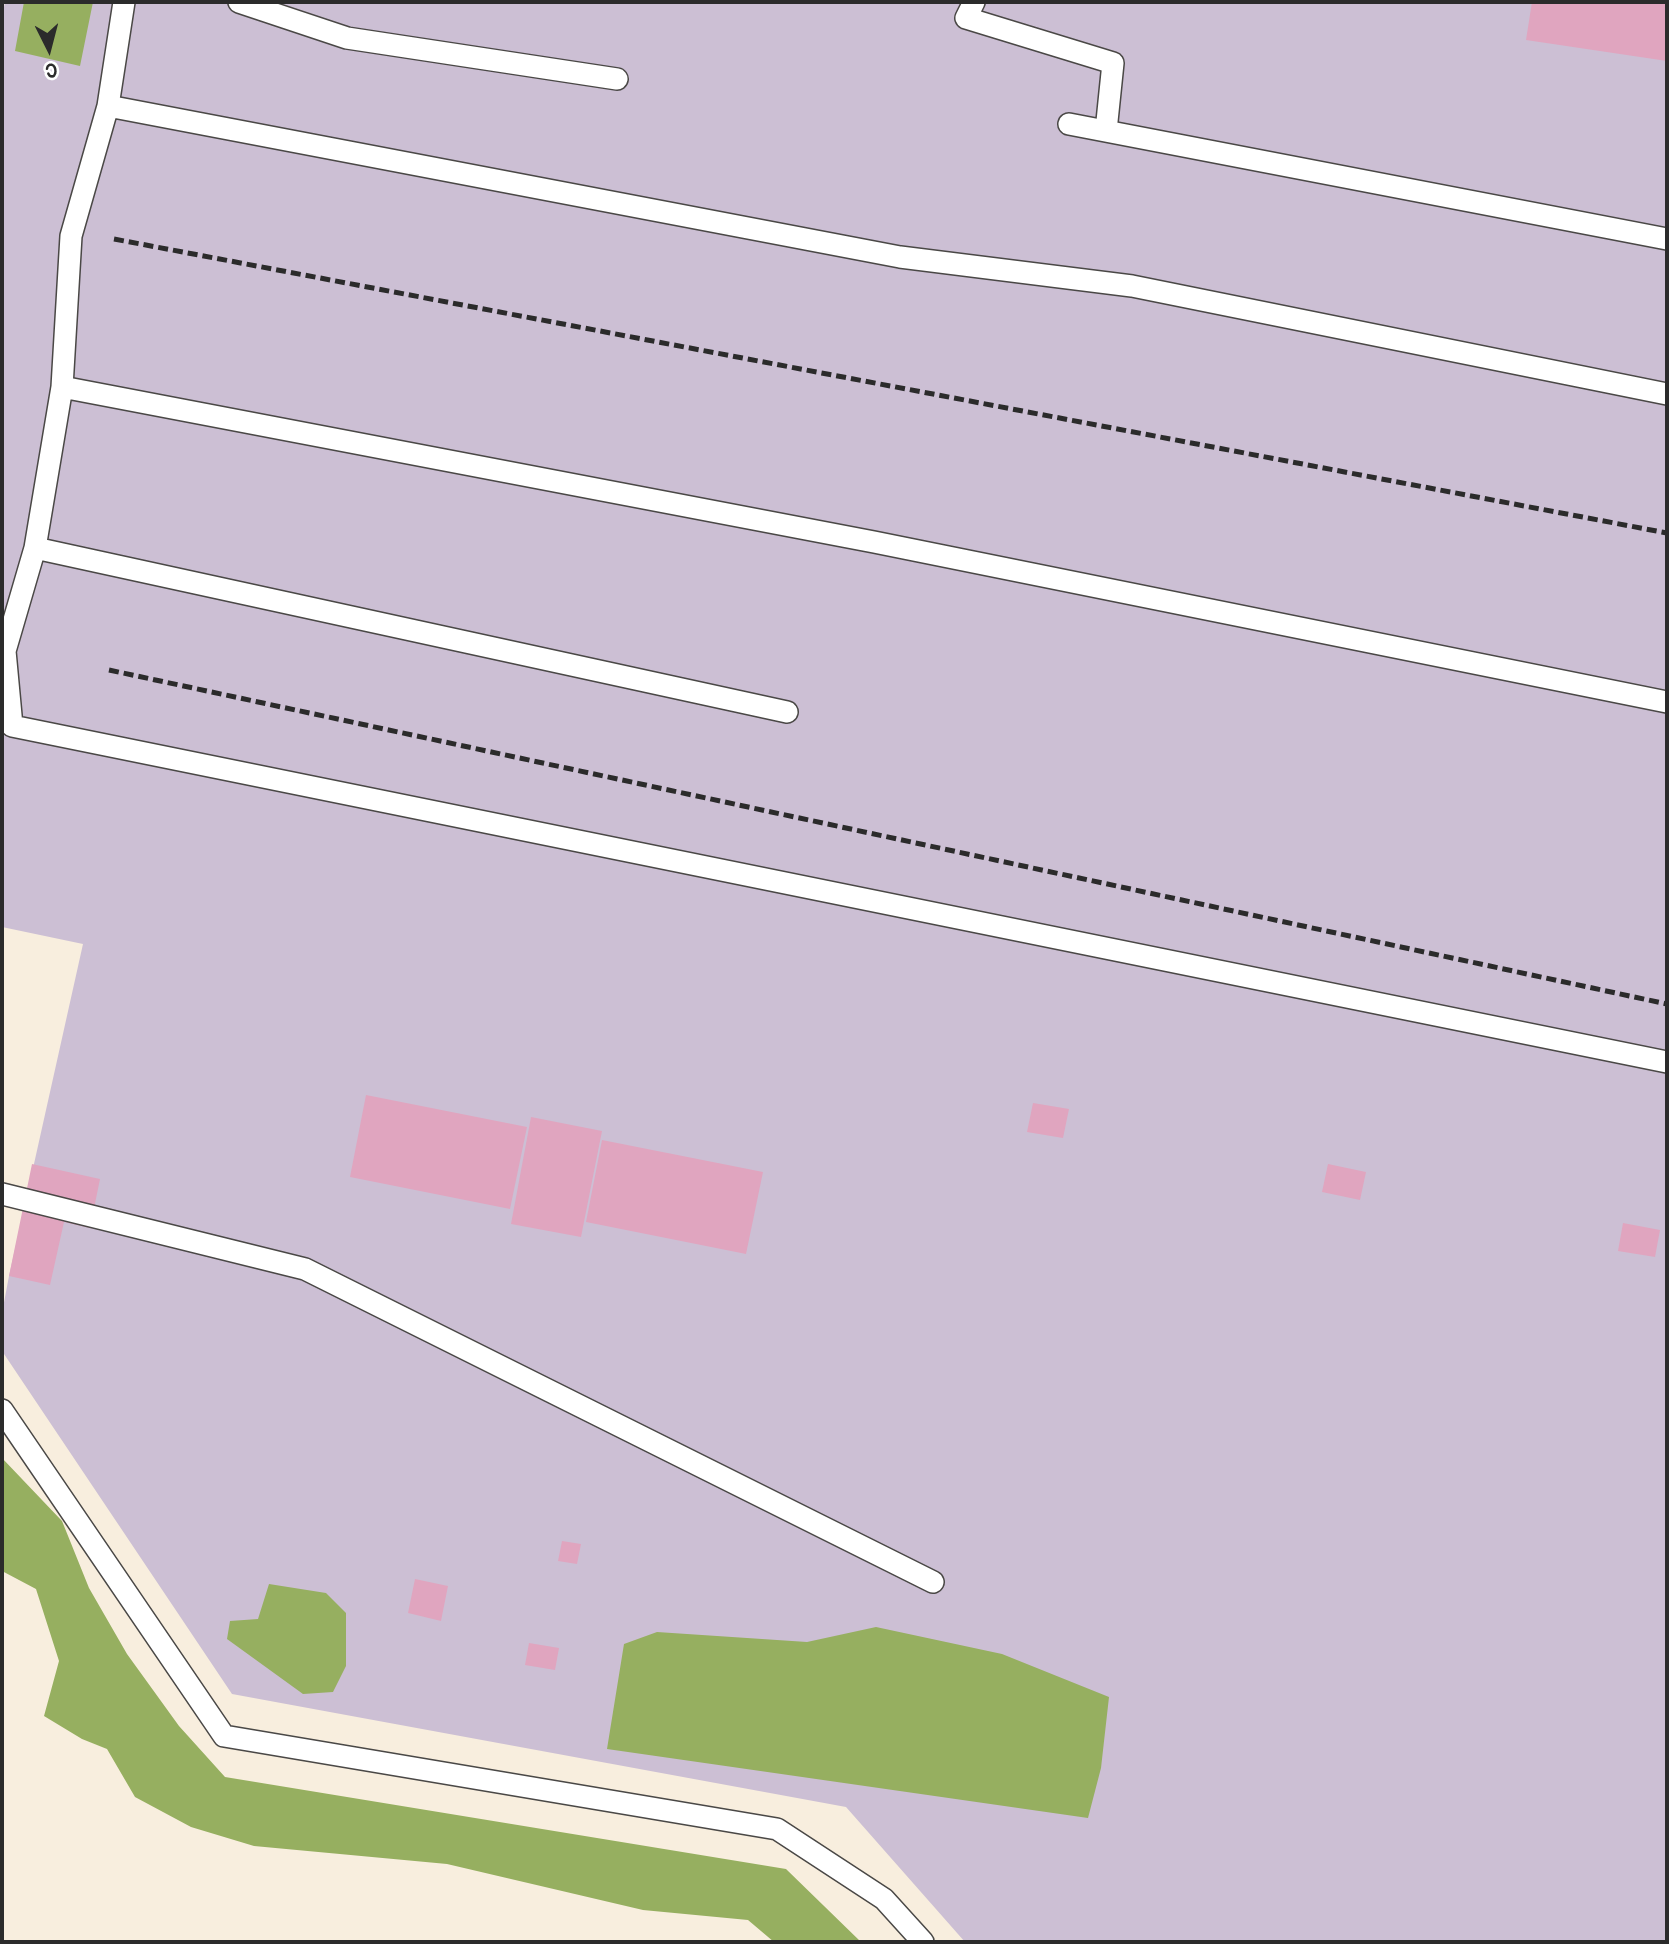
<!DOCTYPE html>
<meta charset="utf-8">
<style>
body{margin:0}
#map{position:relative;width:1669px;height:1944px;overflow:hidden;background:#f8eede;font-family:Pangolin,sans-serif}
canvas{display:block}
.frame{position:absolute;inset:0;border:4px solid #2b2b2b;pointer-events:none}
.north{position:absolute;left:14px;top:14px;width:70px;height:70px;-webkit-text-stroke:5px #fff;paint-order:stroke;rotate:174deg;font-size:19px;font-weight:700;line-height:28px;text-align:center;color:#2b2b2b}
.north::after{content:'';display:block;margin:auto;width:24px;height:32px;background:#2b2b2b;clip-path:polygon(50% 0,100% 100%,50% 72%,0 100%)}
</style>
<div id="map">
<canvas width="1669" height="1944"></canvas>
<div class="frame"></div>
<div class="north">С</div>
</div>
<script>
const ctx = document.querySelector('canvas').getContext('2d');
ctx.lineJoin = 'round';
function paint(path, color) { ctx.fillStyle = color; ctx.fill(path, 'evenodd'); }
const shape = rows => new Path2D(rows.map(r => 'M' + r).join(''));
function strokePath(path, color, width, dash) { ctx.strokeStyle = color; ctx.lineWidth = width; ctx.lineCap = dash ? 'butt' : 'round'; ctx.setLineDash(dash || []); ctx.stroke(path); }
const industrial = shape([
 [5,2,1667,2,1667,1942,965,1942,846,1807,232,1694,2,1351,2,1313,9,1276,83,944,2,927,2,17]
]);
const forest = shape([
 [24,2,93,2,80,66,15,51],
 [2,1458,62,1521,89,1588,127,1654,179,1726,225,1777,786,1869,861,1942,774,1942,748,1920,643,1910,447,1864,254,1846,191,1827,135,1797,107,1749,82,1739,44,1716,59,1661,36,1589,2,1571],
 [269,1584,326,1593,346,1613,346,1666,333,1692,303,1694,227,1639,230,1621,258,1619],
 [876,1627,1002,1654,1109,1697,1101,1768,1088,1818,607,1749,624,1644,657,1632,807,1642]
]);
const building = shape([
 [1532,2,1667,2,1667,61,1526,40],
 [366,1095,527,1127,510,1209,350,1177],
 [1033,1103,1069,1109,1063,1138,1027,1132],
 [531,1117,602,1131,581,1237,511,1224],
 [602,1140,763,1172,746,1254,586,1222],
 [32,1164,100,1179,90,1228,64,1222,50,1285,9,1276],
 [1328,1164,1366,1172,1360,1200,1322,1192],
 [1623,1223,1660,1230,1655,1257,1618,1251],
 [562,1541,581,1544,577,1564,558,1561],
 [415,1579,448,1586,441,1621,408,1613],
 [529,1643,559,1648,555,1670,525,1665]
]);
const lane = shape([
 [124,2,108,106,71,236,62,387,35,548,5,651,12,726,1667,1062],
 [239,2,347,38,617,79],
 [974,2,966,18,1113,63,1106,131],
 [108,106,900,257,1132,286,1667,394],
 [1069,124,1667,239],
 [62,387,874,542,1667,702],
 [35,548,787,712],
 [2,1194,305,1269,933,1582],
 [2,1410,224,1736,777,1829,884,1899,923,1942]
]);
const rail = shape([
 [114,239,1667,533],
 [109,670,1667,1004]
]);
paint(industrial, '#ccbfd4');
paint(forest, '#96af60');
paint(building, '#e0a5bf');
strokePath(lane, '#4a4846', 24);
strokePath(lane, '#fff', 21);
strokePath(rail, '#2b2b2b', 5, [10, 5]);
</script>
